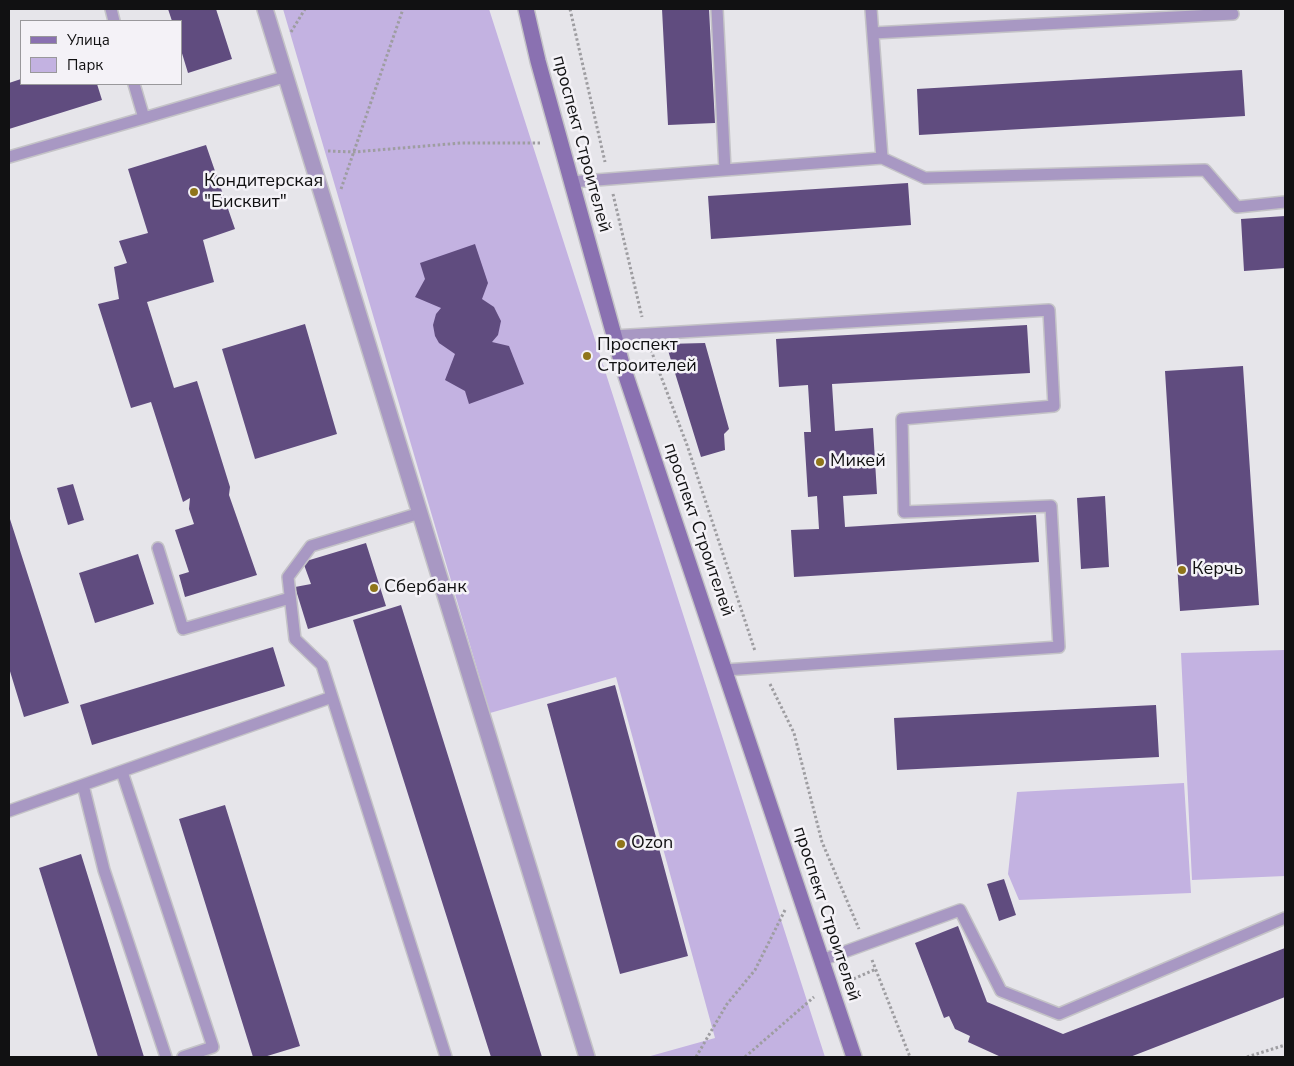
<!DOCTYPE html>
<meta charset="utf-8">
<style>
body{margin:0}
#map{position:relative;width:1294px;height:1066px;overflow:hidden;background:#e6e5ea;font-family:"Nunito Sans",sans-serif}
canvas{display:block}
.frame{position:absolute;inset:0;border:10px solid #111112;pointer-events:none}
.legend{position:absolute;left:20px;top:20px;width:162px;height:65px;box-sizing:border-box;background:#f4f2f7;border:1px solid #99989b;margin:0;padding:6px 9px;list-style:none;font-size:15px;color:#111112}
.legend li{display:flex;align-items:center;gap:10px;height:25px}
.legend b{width:25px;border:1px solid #99989b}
</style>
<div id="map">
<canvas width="1294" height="1066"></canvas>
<div class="frame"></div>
<ul class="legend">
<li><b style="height:6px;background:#8a71b1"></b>Улица</li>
<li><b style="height:14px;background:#c3b2e1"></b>Парк</li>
</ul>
</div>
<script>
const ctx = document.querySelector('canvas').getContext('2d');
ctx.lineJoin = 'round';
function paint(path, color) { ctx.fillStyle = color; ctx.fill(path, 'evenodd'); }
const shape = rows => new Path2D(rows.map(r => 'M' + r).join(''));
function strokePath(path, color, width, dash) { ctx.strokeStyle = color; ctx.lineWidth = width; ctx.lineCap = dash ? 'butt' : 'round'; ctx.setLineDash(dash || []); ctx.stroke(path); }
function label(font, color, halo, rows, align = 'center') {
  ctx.font = font + ' "Nunito Sans",sans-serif'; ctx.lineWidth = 5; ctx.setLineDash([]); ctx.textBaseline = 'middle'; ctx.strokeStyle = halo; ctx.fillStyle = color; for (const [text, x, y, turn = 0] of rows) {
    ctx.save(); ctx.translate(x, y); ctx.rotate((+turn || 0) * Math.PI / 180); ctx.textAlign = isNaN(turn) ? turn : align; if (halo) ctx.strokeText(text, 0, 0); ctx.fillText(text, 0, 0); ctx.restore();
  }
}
const green = shape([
 [283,9,489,9,825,1057,647,1057,715,1038,616,677,490,713],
 [1285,650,1285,876,1192,880,1181,653],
 [1184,783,1191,893,1019,900,1008,874,1017,792]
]);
const building = shape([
 [168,9,216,9,232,59,188,73,181,50,181,21,172,21],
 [662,9,709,9,715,123,668,125],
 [1242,70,1245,116,919,135,917,89],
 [21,79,21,84,97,84,102,100,9,129,9,83],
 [206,145,235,229,203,240,214,282,147,302,174,388,197,381,230,487,229,495,257,575,185,597,179,575,189,572,175,530,194,524,189,509,190,498,183,502,151,402,131,408,98,304,119,299,114,267,127,263,119,241,148,233,128,169],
 [908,183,911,225,711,239,708,196],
 [1285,216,1285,268,1244,271,1241,219],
 [475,244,488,283,482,299,494,307,501,321,498,335,492,342,509,346,524,384,469,404,465,391,445,380,455,354,439,343,435,336,433,325,436,314,441,308,415,297,425,279,420,263],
 [305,324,337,434,255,459,222,349],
 [1027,325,1030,373,832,384,835,431,873,428,877,494,843,496,845,527,1036,515,1039,562,794,577,791,530,819,529,817,496,808,497,804,432,811,432,808,385,779,387,776,339],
 [705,343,729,429,724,434,725,450,701,457,666,344],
 [1243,366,1259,605,1180,611,1165,371],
 [73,484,84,520,68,525,57,488],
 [1105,496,1109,567,1081,569,1077,498],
 [9,516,69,703,24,717,9,668],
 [366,543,386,606,308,629,295,587,311,584,303,562],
 [138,554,154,604,95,623,79,573],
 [401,605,542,1057,491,1057,353,620],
 [273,647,285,686,92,745,80,705],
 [615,685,688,956,620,974,547,704],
 [1156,705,1159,757,897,770,894,718],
 [225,805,300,1046,264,1057,253,1057,179,819],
 [81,854,144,1057,98,1057,39,868],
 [1004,879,1016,915,999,921,987,884],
 [958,926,987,1002,1063,1034,1285,948,1285,997,1130,1057,1001,1057,968,1042,970,1036,955,1029,949,1016,944,1018,915,943]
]);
const path = shape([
 [570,9,605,162],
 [291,32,305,9],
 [328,151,354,152,461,143,540,143],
 [341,189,403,9],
 [613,194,642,317],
 [651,350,687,445,755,651],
 [770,684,794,733,822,842,859,929],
 [872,960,910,1057],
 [849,981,876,969],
 [696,1057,727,1004,755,970,785,910],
 [745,1057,814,997],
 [1247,1057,1285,1045]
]);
const lane = shape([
 [111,9,114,21],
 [717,9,725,170,882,158,871,9],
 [873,33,1233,14],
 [144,118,284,77],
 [9,157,144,118,134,84],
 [882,158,925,178,1205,170,1237,207,1285,202],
 [571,182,725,170],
 [614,336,1049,310,1054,406,902,419,904,512,1051,506,1059,647,725,670],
 [420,513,311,546,288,577,295,639,322,665,446,1057],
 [158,548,183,629,290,598],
 [122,772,213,1047,183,1057],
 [83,785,104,870,166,1057],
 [9,811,332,697],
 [822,960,960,910,1001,991,1059,1014,1285,918]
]);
const street = shape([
 [265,9,587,1057]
]);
const secondary = shape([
 [526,9,538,61,622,364,854,1057]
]);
const markers = [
 [194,192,5,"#8f751a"],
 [587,356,5,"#8f751a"],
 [820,462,5,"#8f751a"],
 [1182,570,5,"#8f751a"],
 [374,588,5,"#8f751a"],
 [621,844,5,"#8f751a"]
];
const streetNames = [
 ["проспект Строителей",581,144,75],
 ["проспект Строителей",698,530,71],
 ["проспект Строителей",826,914,72]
];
const poiNames = [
 ["Кондитерская",204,182],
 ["\"Бисквит\"",204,203],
 ["Проспект",597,346],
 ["Строителей",597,367],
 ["Микей",830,462],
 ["Керчь",1192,570],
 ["Сбербанк",384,588],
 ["Ozon",631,844]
];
paint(green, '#c3b2e1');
paint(building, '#604c7f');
strokePath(lane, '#c4c3c7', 14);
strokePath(street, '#c4c3c7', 18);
strokePath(secondary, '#c4c3c7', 18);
strokePath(path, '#9e9da1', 3, [2.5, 2.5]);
strokePath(lane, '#a898c3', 11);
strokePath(street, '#a898c3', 15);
strokePath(secondary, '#8a71b1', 15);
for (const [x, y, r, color] of markers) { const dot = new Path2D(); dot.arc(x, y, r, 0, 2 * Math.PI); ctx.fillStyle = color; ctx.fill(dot); strokePath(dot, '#f4f2f7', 2); }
label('18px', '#111112', '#f4f2f7', streetNames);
label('18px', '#111112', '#f4f2f7', poiNames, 'left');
</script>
